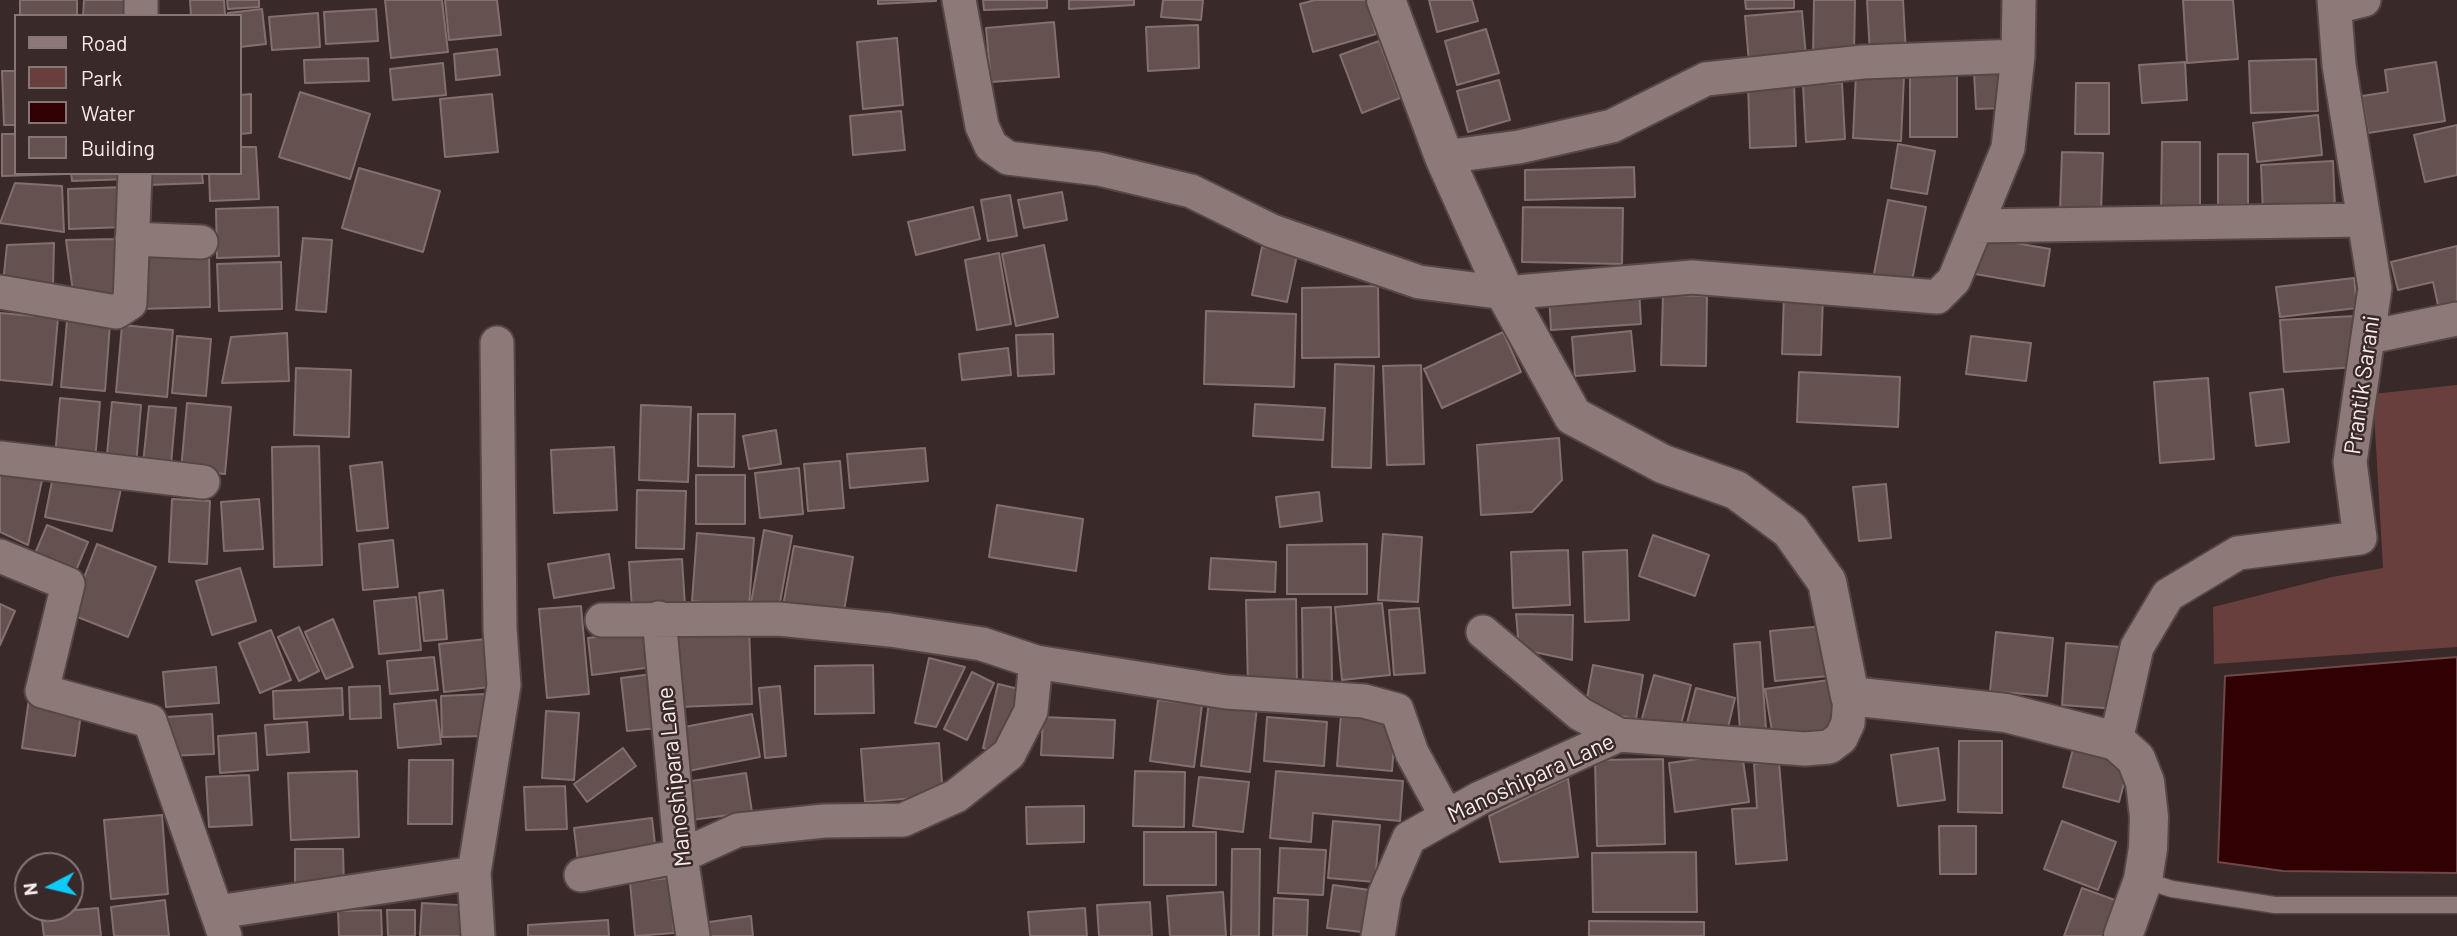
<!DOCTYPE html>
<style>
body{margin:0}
#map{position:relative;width:2457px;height:936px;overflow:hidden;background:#3a2929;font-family:Barlow,sans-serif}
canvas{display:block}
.legend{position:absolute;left:14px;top:14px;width:228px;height:161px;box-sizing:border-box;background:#3a2929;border:2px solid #867777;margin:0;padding:9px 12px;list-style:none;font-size:21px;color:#f8edec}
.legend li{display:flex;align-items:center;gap:14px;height:35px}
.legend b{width:35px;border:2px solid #867777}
.north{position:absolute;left:14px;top:852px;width:70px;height:70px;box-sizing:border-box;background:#3a2929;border:2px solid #867777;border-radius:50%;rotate:263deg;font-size:19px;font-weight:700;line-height:28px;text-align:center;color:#f8edec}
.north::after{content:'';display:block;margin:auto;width:24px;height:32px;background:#0ccafa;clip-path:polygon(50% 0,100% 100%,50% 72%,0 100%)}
</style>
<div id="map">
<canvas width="2457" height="936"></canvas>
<ul class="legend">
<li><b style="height:9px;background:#8d7978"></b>Road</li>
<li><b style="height:19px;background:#693f3e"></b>Park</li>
<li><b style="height:19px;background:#310003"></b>Water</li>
<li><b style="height:19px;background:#645150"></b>Building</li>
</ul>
<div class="north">N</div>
</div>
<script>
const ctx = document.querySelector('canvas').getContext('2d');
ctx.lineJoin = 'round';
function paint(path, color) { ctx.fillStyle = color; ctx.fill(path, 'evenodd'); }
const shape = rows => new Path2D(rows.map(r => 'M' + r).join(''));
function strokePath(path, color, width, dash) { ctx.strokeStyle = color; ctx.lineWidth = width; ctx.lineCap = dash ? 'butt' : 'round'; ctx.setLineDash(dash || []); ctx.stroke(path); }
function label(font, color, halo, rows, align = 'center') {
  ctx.font = font + ' Barlow,sans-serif'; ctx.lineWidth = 5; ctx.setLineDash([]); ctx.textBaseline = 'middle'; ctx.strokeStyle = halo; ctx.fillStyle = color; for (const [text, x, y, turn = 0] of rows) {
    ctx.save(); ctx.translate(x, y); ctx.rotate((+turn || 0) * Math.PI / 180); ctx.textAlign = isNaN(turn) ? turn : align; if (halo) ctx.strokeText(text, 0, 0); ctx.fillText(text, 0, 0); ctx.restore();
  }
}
const green = shape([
 [2457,385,2457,647,2214,664,2213,607,2332,577,2383,568,2373,394]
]);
const water = shape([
 [2457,657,2457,873,2283,871,2218,862,2225,676,2457,657]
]);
const building = shape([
 [20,0,77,0,77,16,20,16,20,0],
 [84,0,125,0,125,16,83,16,84,0],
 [190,0,224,0,225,15,191,16,190,0],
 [227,0,259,0,259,7,228,9,227,0],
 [385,0,442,0,448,52,391,58,385,0],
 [445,0,497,0,501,35,449,40,445,0],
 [878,0,936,0,936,1,878,4,878,0],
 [983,0,1047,0,1047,8,984,10,983,0],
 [1069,0,1134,0,1134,5,1069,9,1069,0],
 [1163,0,1203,0,1201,20,1161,17,1163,0],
 [1315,0,1366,0,1376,34,1313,52,1300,4,1315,0],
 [1429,0,1472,0,1478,21,1437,32,1429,0],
 [1745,0,1794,0,1794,8,1746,9,1745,0],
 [1814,0,1855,0,1854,54,1813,53,1814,0],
 [1867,0,1903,0,1906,53,1870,54,1867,0],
 [2183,0,2233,0,2238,59,2187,63,2183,0],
 [262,9,266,44,240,47,240,16,228,16,228,13,262,9],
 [376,9,378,41,326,44,324,12,376,9],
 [1802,11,1806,57,1749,63,1745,16,1802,11],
 [318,13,320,47,272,50,269,17,318,13],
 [1054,22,1059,77,991,82,986,28,1054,22],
 [1198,25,1199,68,1148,71,1146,27,1198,25],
 [1486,29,1499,73,1457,85,1445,41,1486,29],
 [897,38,903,105,863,109,857,42,897,38],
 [1379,41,1400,98,1362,113,1340,55,1379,41],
 [497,49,500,75,456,80,454,54,497,49],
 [368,58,369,81,305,83,304,60,368,58],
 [2316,59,2318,111,2251,113,2249,61,2316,59],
 [2185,62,2187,100,2142,103,2139,65,2185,62],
 [2436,62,2445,121,2368,133,2362,96,2388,92,2385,70,2436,62],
 [443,63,446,95,393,100,390,69,443,63],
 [2004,70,2005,108,1976,109,1974,71,2004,70],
 [2,71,16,71,16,125,4,125,2,71],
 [1856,73,1904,76,1901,141,1853,138,1856,73],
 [1910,73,1957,73,1957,137,1910,137,1910,73],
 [1499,80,1510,120,1468,132,1457,91,1499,80],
 [1794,82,1796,146,1750,148,1748,83,1794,82],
 [1842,83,1845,139,1806,142,1803,85,1842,83],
 [2076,83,2109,83,2109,134,2075,134,2076,83],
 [300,92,370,114,350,179,279,157,300,92],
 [251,94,251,133,240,134,240,95,251,94],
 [492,94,498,152,445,157,440,99,492,94],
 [901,111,905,150,853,155,850,116,901,111],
 [2318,115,2322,155,2257,162,2253,123,2318,115],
 [2457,125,2457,175,2425,182,2414,135,2457,125],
 [2,134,16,134,16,173,65,174,2,176,2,134],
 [2162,142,2200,142,2200,214,2161,213,2162,142],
 [1898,144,1935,151,1927,194,1891,188,1898,144],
 [240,147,256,147,259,199,210,201,209,173,240,173,240,147],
 [2062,152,2103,153,2101,211,2060,210,2062,152],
 [2218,154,2248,154,2248,204,2218,205,2218,154],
 [2333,161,2335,209,2263,213,2261,165,2333,161],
 [1634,167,1635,197,1525,200,1525,170,1634,167],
 [359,168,440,191,423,252,342,228,359,168],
 [71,173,130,173,130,179,72,181,71,173],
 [147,173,202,173,203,183,147,185,147,173],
 [15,183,62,186,64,232,0,223,15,183],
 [124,187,126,227,69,229,68,189,124,187],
 [1062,192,1067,220,1024,228,1018,200,1062,192],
 [1010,195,1017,236,988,241,981,200,1010,195],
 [1888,200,1926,207,1911,286,1873,279,1888,200],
 [278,207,279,256,217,258,216,209,278,207],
 [973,207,980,239,916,255,908,222,973,207],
 [1523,207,1623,208,1622,264,1522,262,1523,207],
 [1981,237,2050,249,2044,286,1975,274,1981,237],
 [303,238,332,240,326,312,296,310,303,238],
 [117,239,114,297,73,292,66,240,117,239],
 [54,243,53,287,3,283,7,245,54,243],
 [1044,245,1058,317,1016,326,1002,254,1044,245],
 [2457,246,2457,310,2440,314,2433,282,2398,290,2391,262,2457,246],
 [1262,247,1297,255,1287,302,1252,295,1262,247],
 [209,252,210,307,139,309,137,255,209,252],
 [999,253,1011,324,977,330,965,260,999,253],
 [281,262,282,309,219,311,217,264,281,262],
 [2354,278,2357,308,2280,317,2276,287,2354,278],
 [1378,286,1379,357,1302,358,1302,288,1378,286],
 [1639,288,1641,324,1551,330,1549,293,1639,288],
 [1784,294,1823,296,1821,355,1782,354,1784,294],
 [1663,295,1707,296,1706,366,1661,365,1663,295],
 [1206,311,1296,314,1294,387,1204,384,1206,311],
 [0,313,58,318,52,385,0,380,0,313],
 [2354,316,2357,367,2284,372,2280,320,2354,316],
 [67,321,110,324,105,391,61,387,67,321],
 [122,325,173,330,167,397,116,392,122,325],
 [1631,331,1635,371,1575,376,1572,337,1631,331],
 [1503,332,1521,372,1442,408,1424,369,1503,332],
 [287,333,289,381,222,383,231,337,287,333],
 [1053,334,1054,374,1018,376,1016,335,1053,334],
 [177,336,211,339,206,396,172,393,177,336],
 [1971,336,2031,343,2026,381,1966,374,1971,336],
 [1008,348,1011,375,962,380,959,354,1008,348],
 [1335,364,1374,366,1371,468,1332,467,1335,364],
 [1421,365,1424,464,1387,465,1383,366,1421,365],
 [296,368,351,370,349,437,294,435,296,368],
 [1799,372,1900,377,1898,427,1797,422,1799,372],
 [2208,378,2214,459,2160,463,2154,382,2208,378],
 [2283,389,2289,442,2256,446,2250,393,2283,389],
 [60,398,100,402,95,461,55,457,60,398],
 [112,402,141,405,136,466,106,464,112,402],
 [187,403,231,407,225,474,181,470,187,403],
 [1255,404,1325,408,1323,440,1253,436,1255,404],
 [641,405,691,407,688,482,639,480,641,405],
 [149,406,176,408,170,476,142,473,149,406],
 [698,414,735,414,734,467,698,466,698,414],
 [776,430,781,464,749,469,743,436,776,430],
 [1559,438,1562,480,1532,512,1481,515,1477,445,1559,438],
 [319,446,322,565,274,567,272,447,319,446],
 [614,447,617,510,554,513,551,450,614,447],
 [925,448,928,481,850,488,847,454,925,448],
 [840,461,844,508,808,511,804,464,840,461],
 [0,462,44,471,28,545,0,532,0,462],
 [382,462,388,528,357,531,350,466,382,462],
 [799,468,803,514,760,518,755,473,799,468],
 [54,471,122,484,112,531,45,517,54,471],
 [696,475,745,475,745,524,696,524,696,475],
 [1886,484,1891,538,1859,541,1853,487,1886,484],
 [637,490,686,491,684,549,636,548,637,490],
 [1319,492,1322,521,1280,527,1276,497,1319,492],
 [172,499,210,501,207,564,169,562,172,499],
 [259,499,263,549,224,551,221,502,259,499],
 [997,505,1083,519,1076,571,989,557,997,505],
 [47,525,88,542,72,580,31,563,47,525],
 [764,530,792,536,779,608,751,603,764,530],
 [697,533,754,538,749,606,692,601,697,533],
 [1383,534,1422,537,1418,602,1378,600,1383,534],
 [1653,535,1709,555,1695,596,1639,576,1653,535],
 [393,540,398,587,363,590,359,544,393,540],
 [97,544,156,567,128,637,70,614,97,544],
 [1367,544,1367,594,1287,594,1287,545,1367,544],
 [794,546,853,557,843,617,783,606,794,546],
 [1568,550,1570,605,1513,608,1511,552,1568,550],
 [1627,550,1629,620,1585,622,1583,552,1627,550],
 [609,554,614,588,554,598,548,564,609,554],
 [1211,558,1276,562,1275,592,1209,589,1211,558],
 [682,559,685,606,632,609,629,562,682,559],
 [240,568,256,621,212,635,196,581,240,568],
 [443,590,447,639,424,641,419,593,443,590],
 [416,597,421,650,379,654,374,601,416,597],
 [1296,599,1297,688,1248,687,1246,600,1296,599],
 [1382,603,1390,675,1342,680,1335,607,1382,603],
 [0,604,15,611,0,645,0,604],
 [581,606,589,694,547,698,539,609,581,606],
 [1331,607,1332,683,1303,684,1302,608,1331,607],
 [1419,608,1425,673,1394,675,1389,610,1419,608],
 [1516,614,1573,615,1572,660,1519,649,1516,614],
 [333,619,353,667,326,679,305,632,333,619],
 [1824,626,1829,676,1775,681,1770,631,1824,626],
 [299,627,319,671,299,681,278,637,299,627],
 [749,628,752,704,679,707,676,630,749,628],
 [271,630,291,680,260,693,239,643,271,630],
 [648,630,653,667,592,675,588,638,648,630],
 [1996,632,2053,638,2047,696,1990,691,1996,632],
 [496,638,500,686,444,692,439,644,496,638],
 [1760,642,1766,729,1740,731,1734,644,1760,642],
 [2066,643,2122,647,2118,709,2062,705,2066,643],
 [434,657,438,690,390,694,387,661,434,657],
 [929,658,965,667,936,727,915,723,929,658],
 [873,665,874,713,815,714,815,666,873,665],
 [1593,665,1643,675,1636,719,1585,709,1593,665],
 [216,667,219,703,166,707,163,672,216,667],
 [972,672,994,683,967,740,944,729,972,672],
 [652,674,658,728,627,731,621,678,652,674],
 [1654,675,1691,685,1679,732,1641,722,1654,675],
 [1829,680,1836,728,1773,737,1765,689,1829,680],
 [998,684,1019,689,1004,753,983,748,998,684],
 [380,686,381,718,350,719,349,687,380,686],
 [780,686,786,756,765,758,759,688,780,686],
 [342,688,343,715,274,719,273,691,342,688],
 [1696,688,1735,698,1726,736,1686,727,1696,688],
 [485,694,486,736,442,737,441,696,485,694],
 [29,699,82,707,75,756,22,748,29,699],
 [436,700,441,744,398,748,394,704,436,700],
 [1158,700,1202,705,1194,767,1150,761,1158,700],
 [1209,701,1257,707,1250,772,1201,766,1209,701],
 [546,711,579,713,574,780,542,778,546,711],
 [212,714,214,754,168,756,166,717,212,714],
 [752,714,760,757,683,772,674,729,752,714],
 [1341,714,1396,719,1392,771,1337,766,1341,714],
 [1043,717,1115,720,1113,758,1041,755,1043,717],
 [1267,717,1327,722,1324,766,1264,761,1267,717],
 [307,722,309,752,267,755,265,725,307,722],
 [256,733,258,770,220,773,218,736,256,733],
 [1959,741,2002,741,2002,813,1958,812,1959,741],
 [939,743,943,796,865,802,861,749,939,743],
 [623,748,636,766,587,802,574,784,623,748],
 [1938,748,1945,800,1898,806,1891,755,1938,748],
 [2073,749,2129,764,2119,802,2063,787,2073,749],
 [1742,753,1749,802,1675,812,1669,763,1742,753],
 [1663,759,1665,844,1597,846,1595,760,1663,759],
 [409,760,453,760,452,824,408,824,409,760],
 [1779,762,1787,860,1736,864,1732,809,1757,808,1754,764,1779,762],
 [357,771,359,837,291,840,288,773,357,771],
 [1135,771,1185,772,1184,827,1133,826,1135,771],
 [1276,771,1403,781,1400,821,1313,813,1311,842,1270,838,1276,771],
 [746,773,752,812,684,821,678,783,746,773],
 [249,775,252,825,209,827,206,777,249,775],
 [1199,777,1249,782,1243,832,1193,826,1199,777],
 [1568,778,1578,857,1500,862,1489,816,1568,778],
 [565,786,567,829,526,830,524,787,565,786],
 [1084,806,1084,842,1027,844,1026,807,1084,806],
 [162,815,168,894,111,899,104,820,162,815],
 [652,818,656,853,578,862,574,828,652,818],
 [1333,821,1380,825,1375,882,1328,878,1333,821],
 [2062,821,2116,842,2098,890,2044,869,2062,821],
 [1939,826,1976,826,1976,874,1940,874,1939,826],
 [1144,832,1216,832,1216,885,1144,885,1144,832],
 [1280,848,1326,850,1323,895,1278,893,1280,848],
 [295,849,343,849,344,889,295,889,295,849],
 [1232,849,1260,849,1259,936,1231,936,1232,849],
 [1696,852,1697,912,1593,912,1592,853,1696,852],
 [669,878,674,933,635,936,630,882,669,878],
 [1333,885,1377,891,1371,933,1327,928,1333,885],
 [2082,888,2123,903,2111,936,2064,936,2082,888],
 [1223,892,1226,936,1170,936,1167,896,1223,892],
 [1274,898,1308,900,1307,936,1273,936,1274,898],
 [165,900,169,936,114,936,111,907,165,900],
 [1150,902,1152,936,1099,936,1097,905,1150,902],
 [422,903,476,906,474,936,420,936,422,903],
 [98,908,101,936,44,936,41,913,98,908],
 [1085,908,1087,936,1030,936,1028,912,1085,908],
 [381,910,382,936,339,936,338,911,381,910],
 [387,910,415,910,415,936,388,936,387,910],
 [751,916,753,936,697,936,695,924,751,916],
 [608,920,609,936,528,936,528,925,608,920],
 [1589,921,1704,922,1704,936,1589,936,1589,921]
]);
const service = shape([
 [2143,880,2172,889,2275,905,2457,905]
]);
const minor = shape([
 [959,0,982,126,991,146,1008,158,1099,169,1191,191,1272,231,1419,282,1505,293,1692,277,1937,297,1954,280,2008,148,2018,56,1863,62,1706,79,1612,126,1519,147,1444,157],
 [2335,7,2364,0],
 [141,16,141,0],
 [2018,56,2019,0],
 [1976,226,2364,220],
 [132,239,201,242],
 [0,292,116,312,130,303,135,173],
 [2369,337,2457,319],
 [0,458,203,482],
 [0,556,68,584,42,691,150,721,225,936],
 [659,618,681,856,693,936],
 [602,620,778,619,890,630,982,644,1036,662],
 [1483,632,1580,714,1619,735],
 [2116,741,2137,647,2168,595,2238,553,2360,538,2350,462,2375,288,2339,65,2334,0],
 [581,875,681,856,738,830,824,821,903,820,956,796,1009,754,1031,711,1036,662,1226,692,1364,701,1397,710,1412,753,1447,817],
 [218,912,474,873],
 [478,936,474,873,504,685,500,629,497,343],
 [1378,936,1385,894,1409,838,1480,798,1619,735,1805,749,1829,747,1841,738,1848,723,1850,696]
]);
const tertiary = shape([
 [1386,0,1444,157,1505,293,1573,416,1663,464,1736,490,1790,530,1827,582,1850,696,2006,713,2116,741,2136,759,2145,782,2149,817,2148,848,2143,880,2123,936]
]);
const streetNames = [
 ["Prantik Sarani",2362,385,-82],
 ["Manoshipara Lane",674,777,-96],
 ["Manoshipara Lane",1531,778,-25]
];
paint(green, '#693f3e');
paint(water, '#310003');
strokePath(water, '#6d4749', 2);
paint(building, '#645150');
strokePath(building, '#836f6e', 2);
strokePath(service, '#554746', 19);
strokePath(minor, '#554746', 37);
strokePath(tertiary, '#554746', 42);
strokePath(service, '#8d7978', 16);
strokePath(minor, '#8d7978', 33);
strokePath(tertiary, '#8d7978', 38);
label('23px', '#f8edec', '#3a2929', streetNames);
</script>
